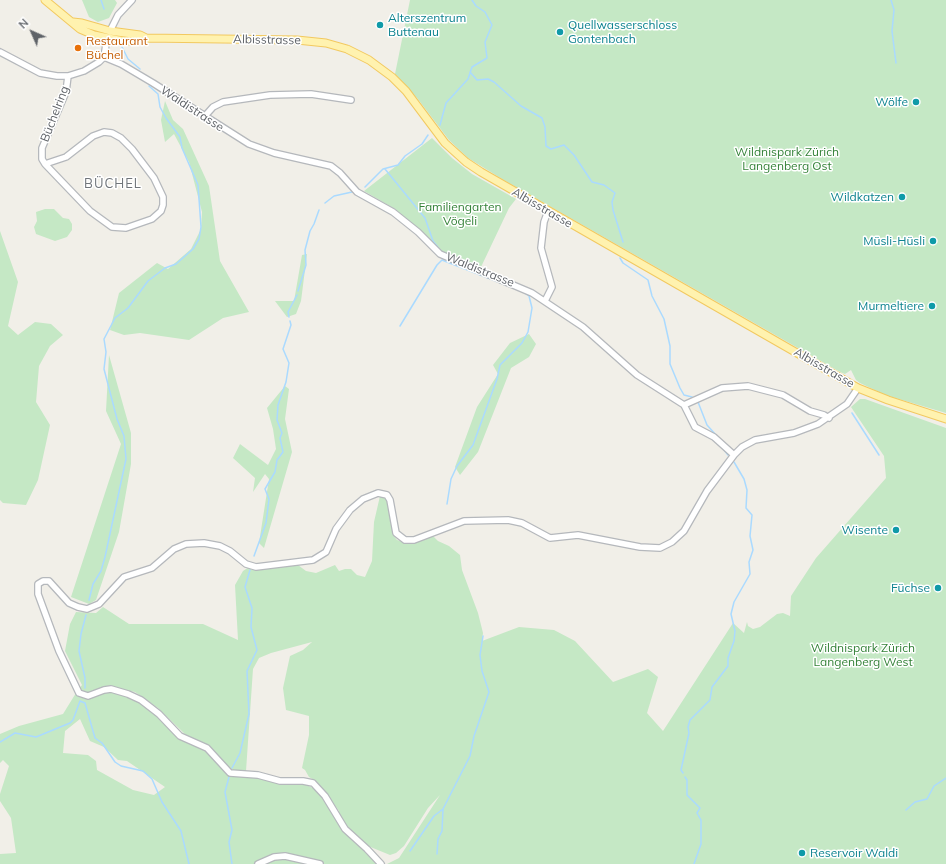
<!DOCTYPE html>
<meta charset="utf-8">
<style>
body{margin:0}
#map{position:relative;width:946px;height:864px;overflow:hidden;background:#f1efe8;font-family:Mulish,sans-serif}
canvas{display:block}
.north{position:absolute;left:12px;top:12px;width:40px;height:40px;-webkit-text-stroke:3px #fff;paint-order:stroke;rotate:315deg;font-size:11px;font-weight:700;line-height:16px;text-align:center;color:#5f6368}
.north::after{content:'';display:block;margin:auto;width:14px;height:18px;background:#5f6368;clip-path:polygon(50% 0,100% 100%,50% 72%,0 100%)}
</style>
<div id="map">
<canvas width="946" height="864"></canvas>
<div class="north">N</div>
</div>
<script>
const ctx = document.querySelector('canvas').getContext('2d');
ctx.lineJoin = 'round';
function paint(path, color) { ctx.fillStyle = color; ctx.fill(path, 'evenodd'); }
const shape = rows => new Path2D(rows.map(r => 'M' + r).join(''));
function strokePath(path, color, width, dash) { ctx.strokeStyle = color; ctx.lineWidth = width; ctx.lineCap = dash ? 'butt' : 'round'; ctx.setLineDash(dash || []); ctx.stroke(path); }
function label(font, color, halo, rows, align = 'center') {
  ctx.font = font + ' Mulish,sans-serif'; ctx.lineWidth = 3; ctx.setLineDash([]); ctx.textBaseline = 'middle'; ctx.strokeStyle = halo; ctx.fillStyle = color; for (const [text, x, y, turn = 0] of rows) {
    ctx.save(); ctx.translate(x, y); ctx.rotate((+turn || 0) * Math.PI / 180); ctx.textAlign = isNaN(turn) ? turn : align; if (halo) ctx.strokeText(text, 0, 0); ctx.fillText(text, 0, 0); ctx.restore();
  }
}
const green = shape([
 [82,0,115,0,117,3,109,18,98,22,89,17],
 [410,0,946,0,946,413,885,395,860,383,856,380,851,370,845,374,840,372,502,179,468,158,449,140,417,98,395,74],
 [165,101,173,120,183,129,209,186,220,261,249,312,223,318,189,340,140,333,124,335,110,330,119,293,157,263,168,269,191,249,201,229,202,212,189,162,174,134,165,142,161,120],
 [432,138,452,158,472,174,516,199,509,208,481,267,440,251,395,209,364,191],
 [45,209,54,209,63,218,69,219,72,224,72,230,67,237,55,241,36,234,34,227,37,221,36,212],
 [0,231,18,282,8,326,18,335,35,322,51,324,63,335,50,346,39,366,36,402,50,425,38,480,26,505,3,503,0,500],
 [307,254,301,301,296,314,287,317,275,301,294,301,302,255],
 [529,334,536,344,529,357,511,368,478,452,460,475,455,467,477,407,498,374,493,365,510,343],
 [109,355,131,433,131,464,119,532,96,600,89,604,71,597,121,444,106,411],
 [285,386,289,389,285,419,292,452,264,548,259,543,269,479,265,474,253,492,255,478,233,458,240,444,268,465,276,449,273,429,267,408],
 [860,399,865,399,946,428,946,864,387,864,399,858,440,795,428,808,404,846,396,853,390,855,368,846,347,828,338,813,339,811,324,790,316,781,309,777,305,770,302,768,309,735,309,716,286,710,283,688,290,656,303,650,312,642,271,653,259,658,253,669,246,771,236,771,228,768,207,745,188,737,158,708,135,692,107,686,89,693,82,692,79,689,82,685,65,651,70,624,76,612,96,613,103,607,129,624,203,624,238,640,235,585,243,571,249,567,252,570,258,570,298,565,306,571,316,573,335,565,339,571,345,569,351,569,357,575,365,577,372,561,374,522,380,496,386,499,388,503,393,535,397,540,409,544,432,535,438,541,449,546,460,555,462,570,478,613,483,633,482,641,519,627,554,630,575,641,613,682,648,669,658,677,647,713,663,731,733,623,744,633,747,622,748,626,753,629,760,627,777,614,783,613,790,616,791,596,816,558,886,478,884,456,851,407],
 [111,691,139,702,152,711,179,738,199,746,207,752,229,776,257,778,287,785,304,784,315,789,319,793,343,831,383,864,0,864,0,854,16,853,11,818,0,801,0,794,9,766,3,760,0,763,0,734,19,726,63,714,76,693,80,697,87,699],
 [80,719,90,741,104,747,118,760,127,761,165,787,154,795,133,790,97,770,96,761,88,755,63,753,65,731]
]);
const stream = shape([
 [101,0,104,9],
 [891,0,894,10,892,31,896,63],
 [122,47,128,59,140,69],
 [470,72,477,80,488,79,494,82,521,106,542,118,545,127,546,146,551,149,564,145,574,155,592,182,604,185,615,193,612,202,613,210,623,242],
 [440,125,446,103,468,79,472,67,487,58,485,42,492,25,485,12,476,6,472,0],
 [385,169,425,218,433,241,440,250],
 [365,187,383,169,398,165,405,156,422,144,428,135],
 [325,203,334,196,352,192],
 [620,258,623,263,648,280,652,296,664,319,670,346,670,364,680,388,684,395,692,397],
 [298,291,306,265,305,250,310,231,314,224,319,210],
 [289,317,288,312,297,295],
 [400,326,437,265,442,260,511,287],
 [698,402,707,425,716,435],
 [852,413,879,455],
 [724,450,728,455],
 [447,504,451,479,457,466,473,445,497,379,500,365,522,343,528,332,532,308,529,296,522,291],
 [254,556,266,523,269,499,265,489,275,472,277,460,283,452,280,438,282,433,277,420,278,405,286,382,289,363,283,349,291,325,290,321],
 [89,600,93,584,101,571,105,557,126,459,124,436,117,419,104,369,106,352,104,339,115,318,128,308,148,281,165,268,176,264,193,249,199,239,201,227,198,185,182,148,180,137,166,118,160,107,158,94,149,86],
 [85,688,85,678,79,651,81,634,86,615],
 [0,742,15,733,36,737,70,723,73,720,80,701,85,703,95,738,102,743,115,762,121,766,143,771,152,779,162,802,181,831,189,864],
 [232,768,240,753,249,714,247,671,257,650,251,627,252,608,245,587,250,570],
 [683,773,681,770,689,733,688,727,690,720,710,700,712,687,728,666,728,658,734,641,735,631,731,614,734,602,750,574,749,562,753,550,750,536,752,515,746,508,747,490,744,479,734,462],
 [229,777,225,792,232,830,229,842,232,864],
 [685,777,687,780,687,795,700,808,697,813,701,820,701,844,694,864],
 [906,810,915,802,927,799,934,786,946,778],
 [410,851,434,816,443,809,470,756,474,736,489,692,482,671,480,655,483,636],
 [437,854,438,839,442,831,443,809]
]);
const minor = shape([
 [110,31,118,15,132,0],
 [0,52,40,73,57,76,68,76],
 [104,57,121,64,153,83,249,144,274,153,331,166,340,173,357,192,393,212,418,232,440,254,532,293,583,327,637,375,684,405,695,427,714,437,734,455],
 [205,116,213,107,223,102,270,95,311,94,351,100],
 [45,164,66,157,93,136,104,132,112,133,121,138,132,149,154,178,163,197,163,205,161,211,152,219,126,228,112,227,90,211,45,164,42,159,42,148,66,92,68,76,84,71,99,62,104,57,107,38],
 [545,301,552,287,541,248,544,222,548,211],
 [684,405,722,388,748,386,783,395,810,411,824,415,829,418],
 [258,864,274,857,285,856,320,864],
 [381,864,367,849,345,829,325,796,313,783,303,781,280,781,258,775,230,773,207,748,180,736,159,714,141,700,128,694,111,689,104,690,88,696,79,693,59,651,38,594,38,584,43,581,49,581,69,603,78,607,87,609,99,604,124,577,152,568,174,549,186,544,204,543,220,546,230,551,246,564,256,567,313,560,326,552,336,529,350,510,363,499,378,493,387,495,390,500,396,533,405,540,414,540,464,521,508,520,522,523,550,538,578,535,640,547,660,548,672,542,684,531,707,491,734,455,742,447,755,440,794,433,818,424,847,404,858,388]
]);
const major = shape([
 [45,0,80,29,94,35,123,41,138,41,146,38],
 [73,22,82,23,110,31,140,35,146,38,297,40,326,43,347,49,369,60,392,77,406,91,445,143,466,162,481,172,858,388,888,400,946,419]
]);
const markers = [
 [380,25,4,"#0f9aa8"],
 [560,32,4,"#0f9aa8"],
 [78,48,4,"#e8710a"],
 [916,102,4,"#0f9aa8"],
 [902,197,4,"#0f9aa8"],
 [933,241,4,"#0f9aa8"],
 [932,306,4,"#0f9aa8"],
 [896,530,4,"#0f9aa8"],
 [938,588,4,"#0f9aa8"],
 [802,853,4,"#0f9aa8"]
];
const cultureNames = [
 ["Alterszentrum",388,18,"left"],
 ["Buttenau",388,32,"left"],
 ["Quellwasserschloss",568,25,"left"],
 ["Gontenbach",568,39,"left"],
 ["Wölfe",908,102],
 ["Wildkatzen",894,197],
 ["Müsli-Hüsli",925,241],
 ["Murmeltiere",924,306],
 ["Wisente",888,530],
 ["Füchse",930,588],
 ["Reservoir Waldi",810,853,"left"]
];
const streetNames = [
 ["Albisstrasse",267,40,1],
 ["Waldistrasse",192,109,33],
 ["Büchelring",55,114,-69],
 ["Albisstrasse",542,208,30],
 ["Waldistrasse",480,270,22],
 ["Albisstrasse",824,368,30]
];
const foodNames = [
 ["Restaurant",86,41],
 ["Büchel",86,55]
];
const parkNames = [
 ["Wildnispark Zürich",787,152],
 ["Langenberg Ost",787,166],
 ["Familiengarten",460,207],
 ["Vögeli",460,221],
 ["Wildnispark Zürich",863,648],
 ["Langenberg West",863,662]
];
const neighbourhoodNames = [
 ["BÜCHEL",113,184]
];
paint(green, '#c5e8c5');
strokePath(stream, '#aadaff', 1.5);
strokePath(minor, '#b5b8bc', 8);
strokePath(major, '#f2c960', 9);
strokePath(minor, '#fff', 5.5);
strokePath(major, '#fff2af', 7);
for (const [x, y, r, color] of markers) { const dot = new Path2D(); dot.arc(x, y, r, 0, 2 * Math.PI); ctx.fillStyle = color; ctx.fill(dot); strokePath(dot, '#fff', 1.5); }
label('12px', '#0d838f', '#fff', cultureNames, 'right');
label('12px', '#5f6368', '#fff', streetNames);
label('12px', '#c56008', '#fff', foodNames, 'left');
label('12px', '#348238', '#fff', parkNames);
ctx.letterSpacing = '1px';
label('13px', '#70757a', '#fff', neighbourhoodNames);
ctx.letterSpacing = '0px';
</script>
